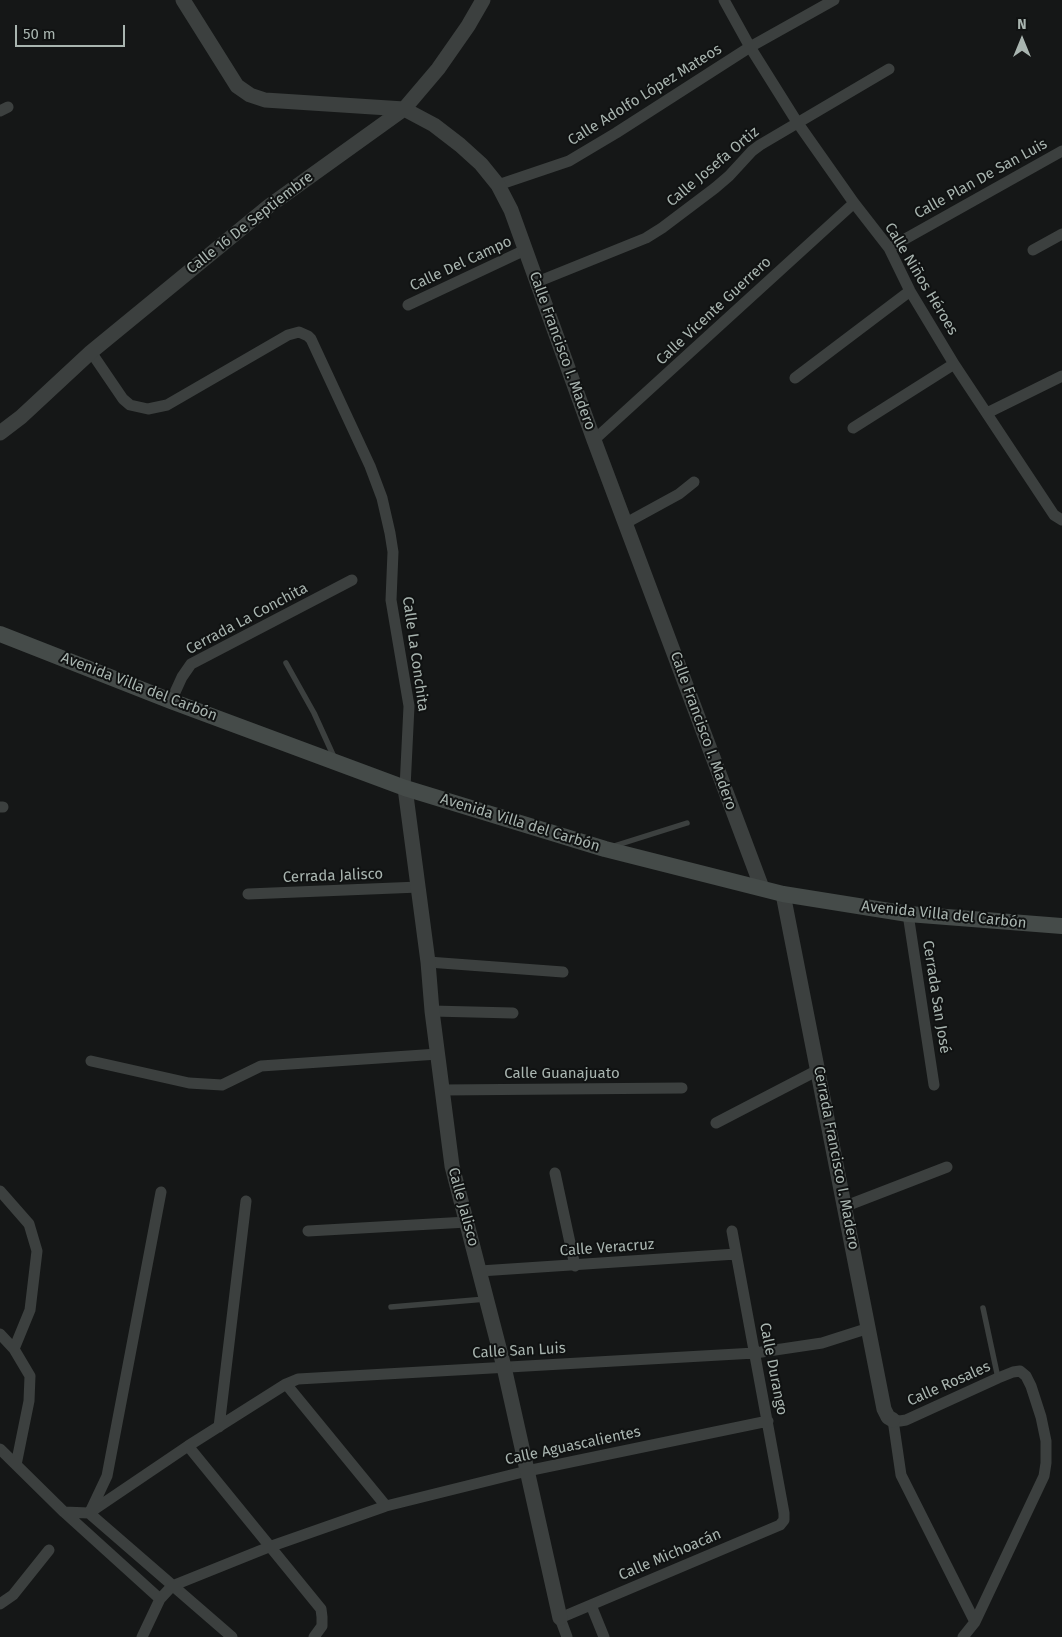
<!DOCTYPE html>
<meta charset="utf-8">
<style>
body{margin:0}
#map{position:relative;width:1062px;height:1637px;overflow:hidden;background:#151717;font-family:"Fira Sans",sans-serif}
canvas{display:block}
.north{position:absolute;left:997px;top:15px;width:50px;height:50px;-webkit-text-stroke:4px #101212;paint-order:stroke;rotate:0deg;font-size:14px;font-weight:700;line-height:20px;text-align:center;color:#a9b5b0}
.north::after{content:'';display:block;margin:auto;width:18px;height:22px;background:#a9b5b0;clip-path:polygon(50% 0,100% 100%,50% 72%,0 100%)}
.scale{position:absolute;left:15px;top:25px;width:110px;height:22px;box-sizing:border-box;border:2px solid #a9b5b0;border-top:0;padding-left:6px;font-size:15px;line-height:18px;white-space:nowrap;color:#a9b5b0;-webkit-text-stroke:4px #101212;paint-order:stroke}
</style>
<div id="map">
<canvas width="1062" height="1637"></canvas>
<div class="north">N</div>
<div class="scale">50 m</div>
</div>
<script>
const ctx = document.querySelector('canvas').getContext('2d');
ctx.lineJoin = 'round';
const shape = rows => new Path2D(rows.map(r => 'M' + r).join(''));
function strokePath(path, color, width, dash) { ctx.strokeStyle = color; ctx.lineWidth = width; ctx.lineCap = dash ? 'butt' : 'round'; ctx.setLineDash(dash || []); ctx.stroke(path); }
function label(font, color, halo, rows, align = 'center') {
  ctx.font = font + ' "Fira Sans",sans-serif'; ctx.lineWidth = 4; ctx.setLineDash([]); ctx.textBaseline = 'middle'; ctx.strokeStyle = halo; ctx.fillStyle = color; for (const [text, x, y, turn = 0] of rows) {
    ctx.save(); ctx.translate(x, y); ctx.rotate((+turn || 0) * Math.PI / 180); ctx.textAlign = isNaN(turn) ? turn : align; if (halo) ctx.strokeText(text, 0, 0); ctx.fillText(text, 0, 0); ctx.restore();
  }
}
const service = shape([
 [286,663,314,713,334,757],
 [614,846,687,823],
 [391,1307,486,1299],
 [983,1308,998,1378]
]);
const minor = shape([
 [724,0,750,47,797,122,854,203,889,248,910,291,954,364,1054,515,1062,520],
 [0,111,8,107],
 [498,185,569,161,616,133,750,47,834,0],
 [889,248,1062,151],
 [1033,250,1062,234],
 [537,282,646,238,662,228,715,188,729,176,752,151,760,145,889,69],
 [408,305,525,250],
 [91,352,123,399,130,405,148,409,167,405,288,335,299,332,308,336,311,339,370,466,382,498,390,533,393,552,391,600,409,706,405,788],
 [795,378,910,291],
 [987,413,1062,376],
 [853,428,954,364],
 [594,440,854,203],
 [626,523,679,494,694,482],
 [171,701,182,677,191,664,352,580],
 [0,807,3,807],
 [248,894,419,887],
 [908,914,934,1085],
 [428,962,563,972],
 [432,1011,513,1013],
 [91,1061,189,1083,222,1085,261,1066,438,1054],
 [443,1090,682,1088],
 [716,1123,818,1070],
 [555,1173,575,1266],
 [0,1191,29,1224,37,1251,30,1310,14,1349],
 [846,1206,947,1167],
 [308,1231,467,1222],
 [480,1271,736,1254],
 [0,1334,14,1349,30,1376,29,1401,16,1465],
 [286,1384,386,1506],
 [219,1427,246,1201],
 [188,1446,321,1609,322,1617,322,1626,314,1637],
 [0,1449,64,1512,89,1513,188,1446,286,1384,298,1379,755,1353,822,1343,869,1328],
 [64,1512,160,1599],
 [90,1512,107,1476,161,1192],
 [89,1513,232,1637],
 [0,1604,13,1595,49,1550],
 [591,1605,604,1637],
 [142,1637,160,1599,172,1586,269,1547,386,1506,527,1471,768,1421],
 [567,1637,560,1618,780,1525,784,1520,784,1513,732,1231],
 [963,1637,975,1622,1044,1476,1046,1463,1046,1441,1041,1417,1031,1386,1026,1376,1020,1371,1013,1372,998,1378,906,1420,900,1421,893,1420,901,1475,975,1622]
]);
const tertiary = shape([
 [183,0,237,86,250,95,265,100,404,109,434,125,460,145,481,164,498,185,511,210,594,440,762,888],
 [0,433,21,417,91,352,269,206,404,109,438,69,468,26,483,0],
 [405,788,428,962,432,1011,452,1166,504,1367,560,1618],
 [783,894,884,1409,888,1417,893,1420]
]);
const secondary = shape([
 [0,634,171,701,405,788,605,849,783,894,908,914,1062,926]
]);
const streetNames = [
 ["Calle Adolfo López Mateos",645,95,-32],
 ["Calle Josefa Ortiz",713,167,-40],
 ["Calle Plan De San Luis",981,179,-29],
 ["Calle 16 De Septiembre",250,223,-38],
 ["Calle Del Campo",461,264,-25],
 ["Calle Niños Héroes",921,279,59],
 ["Calle Vicente Guerrero",714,311,-43],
 ["Calle Francisco I. Madero",562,351,70],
 ["Cerrada La Conchita",247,619,-28],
 ["Calle La Conchita",415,654,82],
 ["Avenida Villa del Carbón",139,687,21],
 ["Calle Francisco I. Madero",703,731,70],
 ["Avenida Villa del Carbón",520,823,17],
 ["Cerrada Jalisco",333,876,-2],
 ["Avenida Villa del Carbón",944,915,6],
 ["Cerrada San José",936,997,81],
 ["Calle Guanajuato",562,1074],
 ["Cerrada Francisco I. Madero",836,1158,79],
 ["Calle Jalisco",463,1207,75],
 ["Calle Veracruz",607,1248,-4],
 ["Calle San Luis",519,1351,-3],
 ["Calle Durango",773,1369,79],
 ["Calle Rosales",949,1384,-24],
 ["Calle Aguascalientes",573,1446,-12],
 ["Calle Michoacán",670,1555,-23]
];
strokePath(service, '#3c403f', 5.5);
strokePath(minor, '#3c403f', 11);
strokePath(tertiary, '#3c403f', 15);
strokePath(secondary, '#454b49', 16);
label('15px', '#a9b5b0', '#101212', streetNames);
</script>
